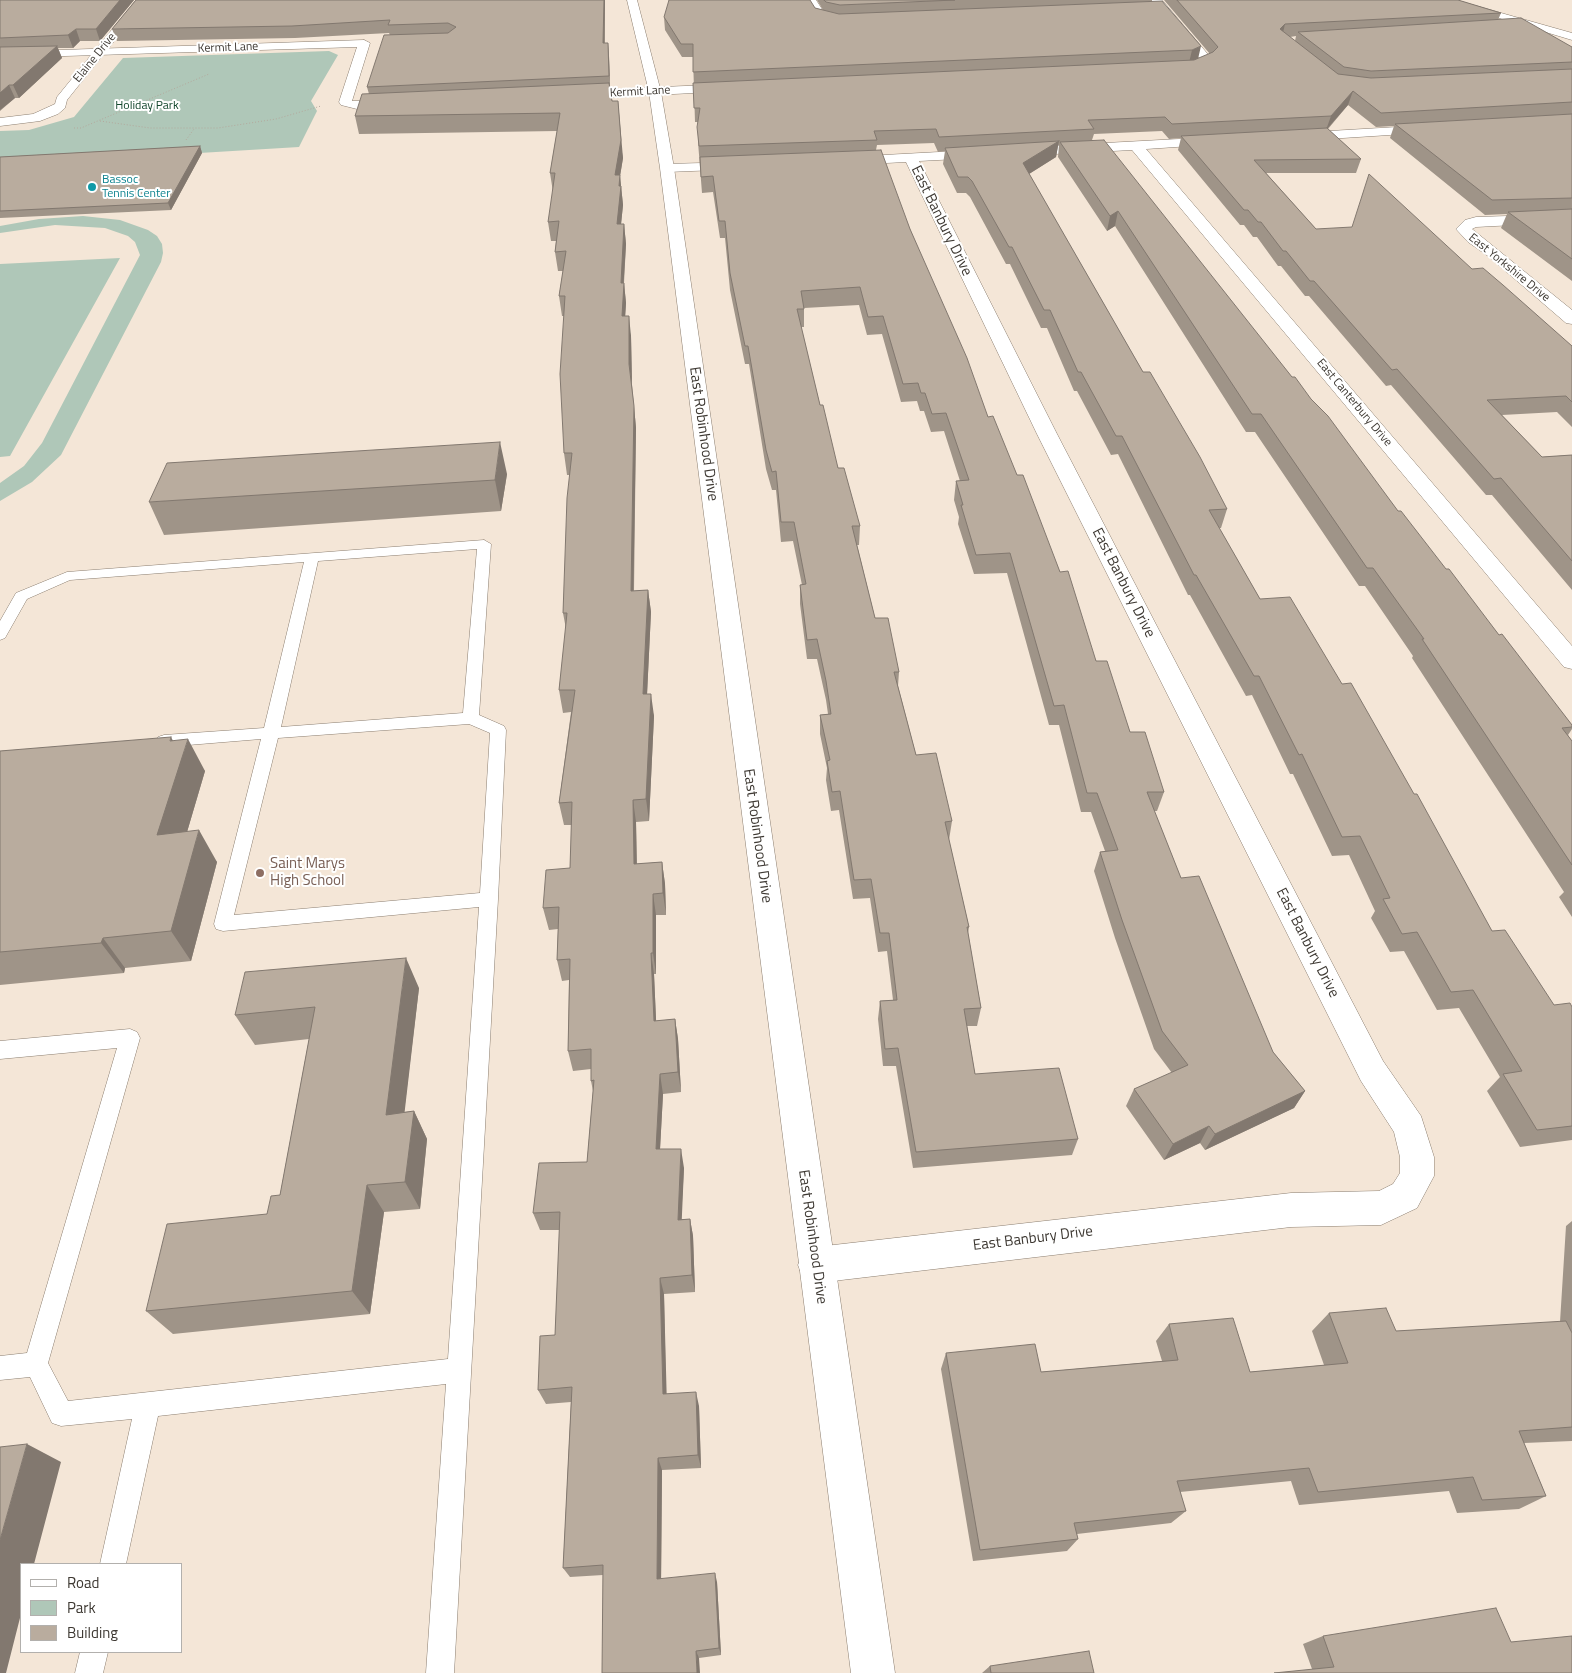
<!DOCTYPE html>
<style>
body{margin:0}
#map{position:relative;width:1572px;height:1673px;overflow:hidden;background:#f4e6d7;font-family:"Titillium Web",sans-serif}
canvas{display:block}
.legend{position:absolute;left:20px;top:1563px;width:162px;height:90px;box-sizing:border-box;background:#fff;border:1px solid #b2b0ad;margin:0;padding:6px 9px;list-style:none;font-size:15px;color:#3e3933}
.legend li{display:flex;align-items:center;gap:10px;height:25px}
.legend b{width:25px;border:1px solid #b2b0ad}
</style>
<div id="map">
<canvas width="1572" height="1673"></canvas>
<ul class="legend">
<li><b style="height:6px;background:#fff"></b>Road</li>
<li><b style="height:14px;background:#afc7b8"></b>Park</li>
<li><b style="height:14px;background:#b9ac9e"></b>Building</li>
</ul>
</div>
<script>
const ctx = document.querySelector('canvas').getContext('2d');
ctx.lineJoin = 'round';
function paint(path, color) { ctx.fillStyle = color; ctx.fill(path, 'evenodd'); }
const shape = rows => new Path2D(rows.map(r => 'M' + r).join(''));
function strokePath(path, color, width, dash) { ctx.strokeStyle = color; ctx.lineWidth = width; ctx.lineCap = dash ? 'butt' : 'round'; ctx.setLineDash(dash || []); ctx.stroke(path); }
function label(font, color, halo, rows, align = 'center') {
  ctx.font = font + ' "Titillium Web",sans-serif'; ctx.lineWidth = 4; ctx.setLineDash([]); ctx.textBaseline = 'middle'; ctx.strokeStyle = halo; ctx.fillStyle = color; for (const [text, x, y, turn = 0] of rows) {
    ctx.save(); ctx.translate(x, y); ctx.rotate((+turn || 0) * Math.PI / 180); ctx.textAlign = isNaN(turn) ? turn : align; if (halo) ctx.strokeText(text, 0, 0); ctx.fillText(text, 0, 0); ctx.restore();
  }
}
const green = shape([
 [329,51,338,55,311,101,317,111,299,147,0,165,0,131,29,130,74,117,123,58],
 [83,216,120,220,148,230,157,236,162,244,163,253,161,262,61,455,32,482,0,501,0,483,24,466,42,443,140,255,135,242,128,236,105,228,55,225,0,233,0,226,39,219],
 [120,258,10,456,0,457,0,264]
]);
const path = shape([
 [100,121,150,128,218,128,276,119,321,106],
 [74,128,81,128,209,74],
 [186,140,194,129]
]);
const service = shape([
 [484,540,491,544,479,715,504,726,506,730,498,899,454,1673,426,1673,446,1384,158,1416,126,1564,100,1564,132,1419,61,1426,52,1423,30,1377,0,1380,0,1356,27,1353,117,1048,0,1059,0,1041,130,1029,137,1032,140,1038,48,1363,68,1401,448,1359,479,907,223,931,216,929,214,924,261,739,164,747,158,745,156,741,158,737,164,735,264,728,304,562,70,580,27,599,5,638,0,640,0,621,16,593,67,572,484,540],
 [477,549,463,713,281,727,318,561,477,549],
 [469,724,490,733,480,893,234,915,278,738,469,724],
 [80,1652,108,1652,103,1673,75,1673,80,1652]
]);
const minor = shape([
 [806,0,816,0,827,17,845,19,850,22,845,25,819,22,806,0],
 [1151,0,1162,0,1211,58,1213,60,1206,68,1191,72,1173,71,1173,65,1191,64,1201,60,1151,0],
 [1439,0,1455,0,1572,33,1572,40,1439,0],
 [364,40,370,43,352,101,395,100,399,101,401,104,399,107,361,110,341,105,339,102,357,47,0,58,0,52,364,40],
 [730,84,734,85,736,88,734,91,573,99,567,95,573,91,730,84],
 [1431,125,1438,129,1436,132,1296,141,1289,137,1296,133,1431,125],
 [1216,137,1221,138,1223,141,1221,144,1146,149,1572,646,1572,669,1564,667,1132,150,919,161,1057,434,1383,1061,1421,1116,1434,1157,1434,1176,1417,1208,1381,1225,1291,1227,816,1283,803,1278,798,1265,803,1252,816,1247,1291,1193,1379,1191,1393,1184,1400,1173,1400,1157,1394,1132,1361,1081,1037,434,906,162,847,165,840,161,847,157,1216,137],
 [737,162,744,166,742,169,667,172,660,168,667,164,737,162],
 [1572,214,1572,222,1476,227,1472,229,1572,310,1572,324,1566,323,1488,256,1468,242,1456,229,1465,220,1476,217,1572,214]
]);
const tertiary = shape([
 [136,0,147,0,67,100,65,108,58,114,40,121,0,126,0,118,33,114,55,104,57,97,136,0],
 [627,0,637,0,661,92,674,168,895,1673,851,1673,660,168,649,92,627,0]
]);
const wall = shape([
 [0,0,134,0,100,41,80,41,73,48,58,48,62,58,19,98,15,98,0,111],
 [605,0,605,43,608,43,609,56,610,89,623,158,620,176,623,205,621,224,624,224,626,244,624,283,626,303,625,316,631,336,632,385,636,428,634,591,648,590,651,612,647,694,654,716,649,821,636,822,637,864,662,862,665,884,666,915,656,915,656,974,654,974,656,1021,675,1019,678,1039,681,1092,663,1094,660,1149,684,1168,681,1219,690,1219,693,1236,695,1292,664,1294,666,1394,699,1406,701,1468,662,1470,661,1579,717,1582,721,1655,699,1658,603,1575,570,1577,563,1568,571,1402,546,1404,538,1390,555,1335,560,1230,540,1230,533,1213,587,1162,593,1091,591,1081,591,1069,573,1071,568,1051,569,980,562,981,557,960,558,929,549,930,543,908,570,868,572,825,564,825,559,803,571,712,563,713,559,690,566,629,563,613,570,475,567,475,564,453,564,316,562,316,559,296,563,271,558,271,555,252,556,241,551,241,548,222,553,192,550,173,557,131,359,134,355,116,369,94,367,87,390,35,389,33,295,38,117,41,112,29],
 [817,0,1152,0,1152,2,1162,1,1198,59,1210,54,1164,0,1458,0,1501,13,1498,20,1572,47,1572,281,1501,228,1507,214,1485,215,1390,138,1394,126,1376,127,1348,105,1328,129,1361,159,1356,173,1266,173,1316,229,1472,269,1572,346,1572,427,1557,412,1502,415,1542,457,1572,455,1572,590,1492,495,1486,495,1391,385,1386,386,1309,296,1305,296,1281,266,1278,266,1257,237,1253,237,1244,225,1240,225,1178,150,1181,138,1169,139,1162,131,1094,134,1092,140,1292,377,1311,399,1398,511,1499,635,1572,725,1572,729,1568,735,1572,741,1572,917,1559,897,1564,892,1412,658,1413,656,1365,586,1359,586,1255,432,1246,432,1115,226,1107,231,1058,157,1059,145,1058,145,1056,157,1029,174,1143,372,1227,509,1221,528,1219,528,1260,599,1342,684,1492,931,1554,1005,1572,1007,1572,1140,1520,1147,1487,1091,1500,1077,1459,1008,1437,1010,1404,951,1390,952,1371,918,1375,911,1349,855,1332,856,1293,774,1290,774,1252,695,1246,696,1190,595,1188,595,1118,454,1111,455,1077,391,1074,391,1047,328,1041,328,1010,264,1006,264,970,197,966,193,957,193,943,164,945,151,938,152,934,143,877,145,876,150,910,229,988,417,1017,475,1060,572,1096,661,1130,732,1164,792,1157,811,1154,811,1181,878,1273,1052,1305,1091,1294,1108,1205,1150,1200,1143,1164,1160,1126,1106,1134,1089,1172,1073,1154,1049,1115,938,1094,871,1100,852,1105,851,1091,812,1081,812,1059,725,1049,725,1007,573,974,574,958,524,959,517,954,500,956,481,960,481,944,431,931,432,924,411,920,411,917,401,901,402,882,334,867,335,859,305,804,308,804,327,801,327,820,405,838,468,860,526,859,545,857,545,875,618,899,672,898,686,916,755,952,821,949,840,969,927,968,933,981,1008,977,1026,967,1026,975,1074,1078,1139,1072,1155,913,1168,896,1066,883,1066,878,1019,880,1001,893,1000,887,951,878,952,870,898,853,899,839,810,831,811,826,780,827,768,820,734,820,715,828,714,826,700,817,659,807,659,800,604,800,585,802,585,793,541,781,542,776,490,772,490,766,469,749,364,745,364,730,290,725,238,720,238,713,192,702,193,698,142,698,122,695,122,693,57,682,57,665,30,664,17,815,8,823,10],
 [1296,36,1295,41,1290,37],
 [200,146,202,153,171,210,0,218,0,157],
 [507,474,501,511,164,535,149,502],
 [173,741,205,771,187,832,217,862,191,961,125,968,124,973,0,985,0,751],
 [419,988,404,1112,414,1111,427,1139,420,1209,384,1212,370,1314,173,1334,146,1311,267,1214,280,1195,309,1039,255,1045,235,1015],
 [1572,1221,1572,1441,1524,1443,1546,1496,1519,1509,1457,1513,1449,1491,1299,1505,1291,1481,1180,1492,1186,1511,1171,1523,1077,1534,1078,1539,1067,1551,973,1561,941,1369,946,1353,1041,1372,1162,1361,1156,1341,1169,1324,1250,1372,1324,1365,1312,1331,1329,1313,1396,1331,1560,1322,1566,1226],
 [1323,1636,1511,1642,1572,1673,1312,1669,1303,1644],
 [990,1666,1094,1673,982,1673]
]);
const shadedWall = shape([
 [120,0,134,0,100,41,96,29],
 [604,0,605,0,604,56,603,43],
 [1285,24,1282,37,1280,29],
 [76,29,80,41,73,48,68,35],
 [608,43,609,56,610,89,609,76],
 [57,46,62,58,19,98,13,85],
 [1201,46,1198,59,1189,63,1192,50],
 [9,85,15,98,0,110,0,93],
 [1353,91,1348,105,1326,130,1331,116],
 [618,101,623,158,620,176,623,205,619,244,617,224,615,175],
 [1059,141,1056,157,1021,179,1023,163],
 [200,146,202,153,171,210,168,203],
 [1118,211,1115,226,1107,231,1110,216],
 [624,224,626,244,623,292,624,283,626,303,624,336,622,316,621,283],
 [629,316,631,336,632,385,629,364],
 [634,406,636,428,633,613,631,591],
 [500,442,507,474,501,511,495,480],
 [648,590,651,612,646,716,643,694],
 [651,694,654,716,649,821,646,799],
 [171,737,182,758,188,739,205,771,177,866,157,835],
 [633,800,636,822,637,886,634,864],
 [199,830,217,862,191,961,171,931],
 [662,862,665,884,666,915,663,893],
 [653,894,656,915,656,974,653,953],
 [103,938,125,968,124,973,101,943],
 [651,953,654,974,657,1041,654,1021],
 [406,958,419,988,401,1143,386,1115],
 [675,1019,678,1039,681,1092,678,1072],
 [660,1074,663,1094,659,1168,656,1149],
 [1305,1091,1294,1108,1205,1150,1215,1134],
 [414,1111,427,1139,420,1209,405,1182],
 [1209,1126,1200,1143,1164,1160,1173,1144],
 [681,1149,684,1168,681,1237,678,1220],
 [367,1185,384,1212,370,1314,352,1291],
 [690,1219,693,1236,695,1292,692,1275],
 [660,1278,664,1294,667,1408,663,1394],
 [696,1392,699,1406,701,1468,698,1455],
 [27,1444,61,1462,34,1564,21,1564,21,1614,6,1673,0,1673,0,1540],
 [658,1458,662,1470,661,1589,657,1579],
 [715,1573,717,1582,721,1655,719,1648],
 [696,1651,699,1658,700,1673,697,1673]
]);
const building = shape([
 [0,0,120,0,96,29,76,29,68,35,0,38,0,0],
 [136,0,604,0,603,43,608,43,609,76,367,87,384,35,448,33,456,27,448,23,388,25,390,20,292,26,112,29,136,0],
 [669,0,810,0,815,8,839,14,1162,1,1201,46,1192,50,693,72,693,44,681,44,664,17,669,0],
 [824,0,955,0,840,5,826,2,824,0],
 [1177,0,1458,0,1501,13,1285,24,1280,29,1338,74,1371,78,1572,69,1572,102,1381,113,1353,91,1331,116,1172,124,1165,117,1090,120,1088,120,1094,129,939,137,936,129,874,131,877,140,699,146,697,127,700,108,694,108,693,83,1194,60,1213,52,1218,47,1177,0],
 [1521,18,1572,47,1572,62,1371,71,1344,67,1298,32,1521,18],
 [57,46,13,85,9,85,0,93,0,47,57,46],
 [609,83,612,101,618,101,621,140,615,175,620,175,619,186,621,186,617,224,624,224,621,283,624,283,622,316,629,316,629,364,634,406,631,591,648,590,643,694,651,694,646,799,633,800,634,864,662,862,663,893,653,894,653,953,651,953,654,1021,675,1019,678,1072,660,1074,656,1149,681,1149,678,1220,690,1219,692,1275,660,1278,663,1394,696,1392,698,1455,658,1458,657,1579,715,1573,719,1648,696,1651,697,1673,602,1673,603,1565,563,1568,572,1387,538,1390,540,1336,555,1335,560,1212,533,1213,539,1163,587,1162,594,1080,591,1081,591,1049,568,1051,570,959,557,960,559,907,543,908,546,870,570,868,572,802,559,803,575,690,559,690,567,613,563,613,567,498,572,453,564,453,560,374,565,296,559,296,566,251,555,252,559,221,548,222,555,173,550,173,560,113,355,116,362,94,609,83],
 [1572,114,1572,198,1492,200,1395,124,1572,114],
 [1327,128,1361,159,1254,160,1316,229,1352,227,1369,174,1472,269,1483,268,1503,285,1572,346,1572,402,1566,396,1487,400,1542,457,1572,455,1572,561,1501,478,1494,479,1397,369,1392,370,1314,281,1310,281,1286,251,1283,251,1261,222,1258,222,1248,210,1244,210,1181,136,1327,128],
 [1104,140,1292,377,1295,377,1311,399,1328,416,1398,511,1401,511,1446,569,1449,569,1499,635,1502,634,1572,725,1572,727,1562,728,1572,741,1572,865,1422,639,1424,639,1373,568,1367,568,1261,414,1252,414,1118,211,1110,216,1060,142,1104,140],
 [1059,141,1023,163,1143,372,1150,372,1200,457,1227,509,1209,510,1260,599,1290,597,1342,684,1351,683,1414,794,1417,794,1492,931,1505,930,1554,1005,1570,1003,1572,1007,1572,1126,1537,1130,1503,1074,1522,1071,1473,990,1451,992,1417,932,1402,934,1383,899,1390,898,1360,836,1342,837,1302,754,1299,755,1259,676,1254,676,1196,575,1194,575,1122,436,1116,436,1081,372,1078,372,1050,310,1044,310,1012,247,1009,247,972,181,968,177,958,177,945,148,1059,141],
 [200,146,168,203,0,211,0,157,200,146],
 [881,150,910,229,967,358,988,417,993,416,1017,475,1023,475,1060,572,1068,571,1096,661,1107,661,1130,732,1145,732,1164,792,1147,792,1181,878,1199,876,1273,1052,1305,1091,1215,1134,1209,1126,1173,1144,1134,1089,1188,1065,1162,1031,1122,920,1100,852,1118,850,1097,793,1087,793,1064,705,1054,706,1010,553,976,555,961,505,963,505,956,481,969,480,946,413,932,414,925,393,921,393,918,383,903,384,883,316,868,317,860,287,801,291,804,309,797,309,820,405,823,405,838,468,844,468,860,526,852,526,875,618,888,618,899,672,894,672,916,755,936,753,952,821,945,822,969,927,967,927,981,1008,964,1009,975,1074,1059,1068,1078,1139,916,1152,898,1048,885,1049,880,1001,897,1000,889,933,880,933,871,879,854,880,840,791,832,792,827,761,830,760,820,715,831,714,826,681,817,639,807,640,800,585,806,584,794,522,781,522,776,471,772,472,766,450,748,346,745,346,730,273,725,221,719,221,713,176,701,177,700,157,881,150],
 [1572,209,1572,259,1508,212,1572,209],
 [500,442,495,480,149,502,167,463,500,442],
 [171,737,170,741,188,739,157,835,199,830,171,931,103,938,101,943,0,952,0,751,171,737],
 [406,958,386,1115,414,1111,405,1182,367,1185,352,1291,146,1311,167,1224,267,1214,271,1196,280,1195,315,1007,235,1015,245,972,406,958],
 [1386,1308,1396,1331,1566,1321,1572,1333,1572,1427,1519,1431,1546,1496,1482,1500,1473,1477,1318,1492,1309,1468,1177,1481,1186,1511,1074,1523,1078,1539,980,1550,946,1353,1035,1344,1041,1372,1178,1360,1169,1324,1233,1318,1250,1372,1348,1363,1329,1313,1386,1308],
 [27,1444,0,1540,0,1447,27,1444],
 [1496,1608,1511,1642,1572,1636,1572,1673,1274,1673,1334,1667,1323,1636,1496,1608],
 [1089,1651,1094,1673,991,1673,990,1666,1089,1651]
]);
const markers = [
 [92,187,5,"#0f9aa8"],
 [260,873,5,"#8d6e63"]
];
const farStreetnames = [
 ["Kermit Lane",228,48,-2],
 ["Elaine Drive",95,58,-51],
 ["Kermit Lane",640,92,-3],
 ["East Yorkshire Drive",1509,268,39],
 ["East Canterbury Drive",1354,403,50]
];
const farParknames = [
 ["Holiday Park",147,106]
];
const farCulturenames = [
 ["Bassoc",102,180],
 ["Tennis Center",102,194]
];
const streetNames = [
 ["East Banbury Drive",941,221,64],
 ["East Robinhood Drive",703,434,82],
 ["East Banbury Drive",1123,583,63],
 ["East Robinhood Drive",757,836,82],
 ["East Banbury Drive",1307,943,63],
 ["East Robinhood Drive",812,1237,82],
 ["East Banbury Drive",1033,1239,-7]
];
const educationNames = [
 ["Saint Marys",270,864],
 ["High School",270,881]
];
paint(green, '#afc7b8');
strokePath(service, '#8b7e70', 1);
strokePath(minor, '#8b7e70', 1);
strokePath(tertiary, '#8b7e70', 1);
strokePath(path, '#b3a99d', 1, [1, 2]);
paint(service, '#fff');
paint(minor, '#fff');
paint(tertiary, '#fff');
paint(wall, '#9f9488');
paint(shadedWall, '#82786f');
paint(building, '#b9ac9e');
strokePath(building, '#82786f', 1);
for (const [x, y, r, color] of markers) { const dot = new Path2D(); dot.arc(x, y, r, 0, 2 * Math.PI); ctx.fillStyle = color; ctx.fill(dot); strokePath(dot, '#fff', 2); }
label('12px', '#3e3933', '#fff', farStreetnames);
label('12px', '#13472d', '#fff', farParknames);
label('12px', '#0d838f', '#fff', farCulturenames, 'left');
label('15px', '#3e3933', '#fff', streetNames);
label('15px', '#785e54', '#fff', educationNames, 'left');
</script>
